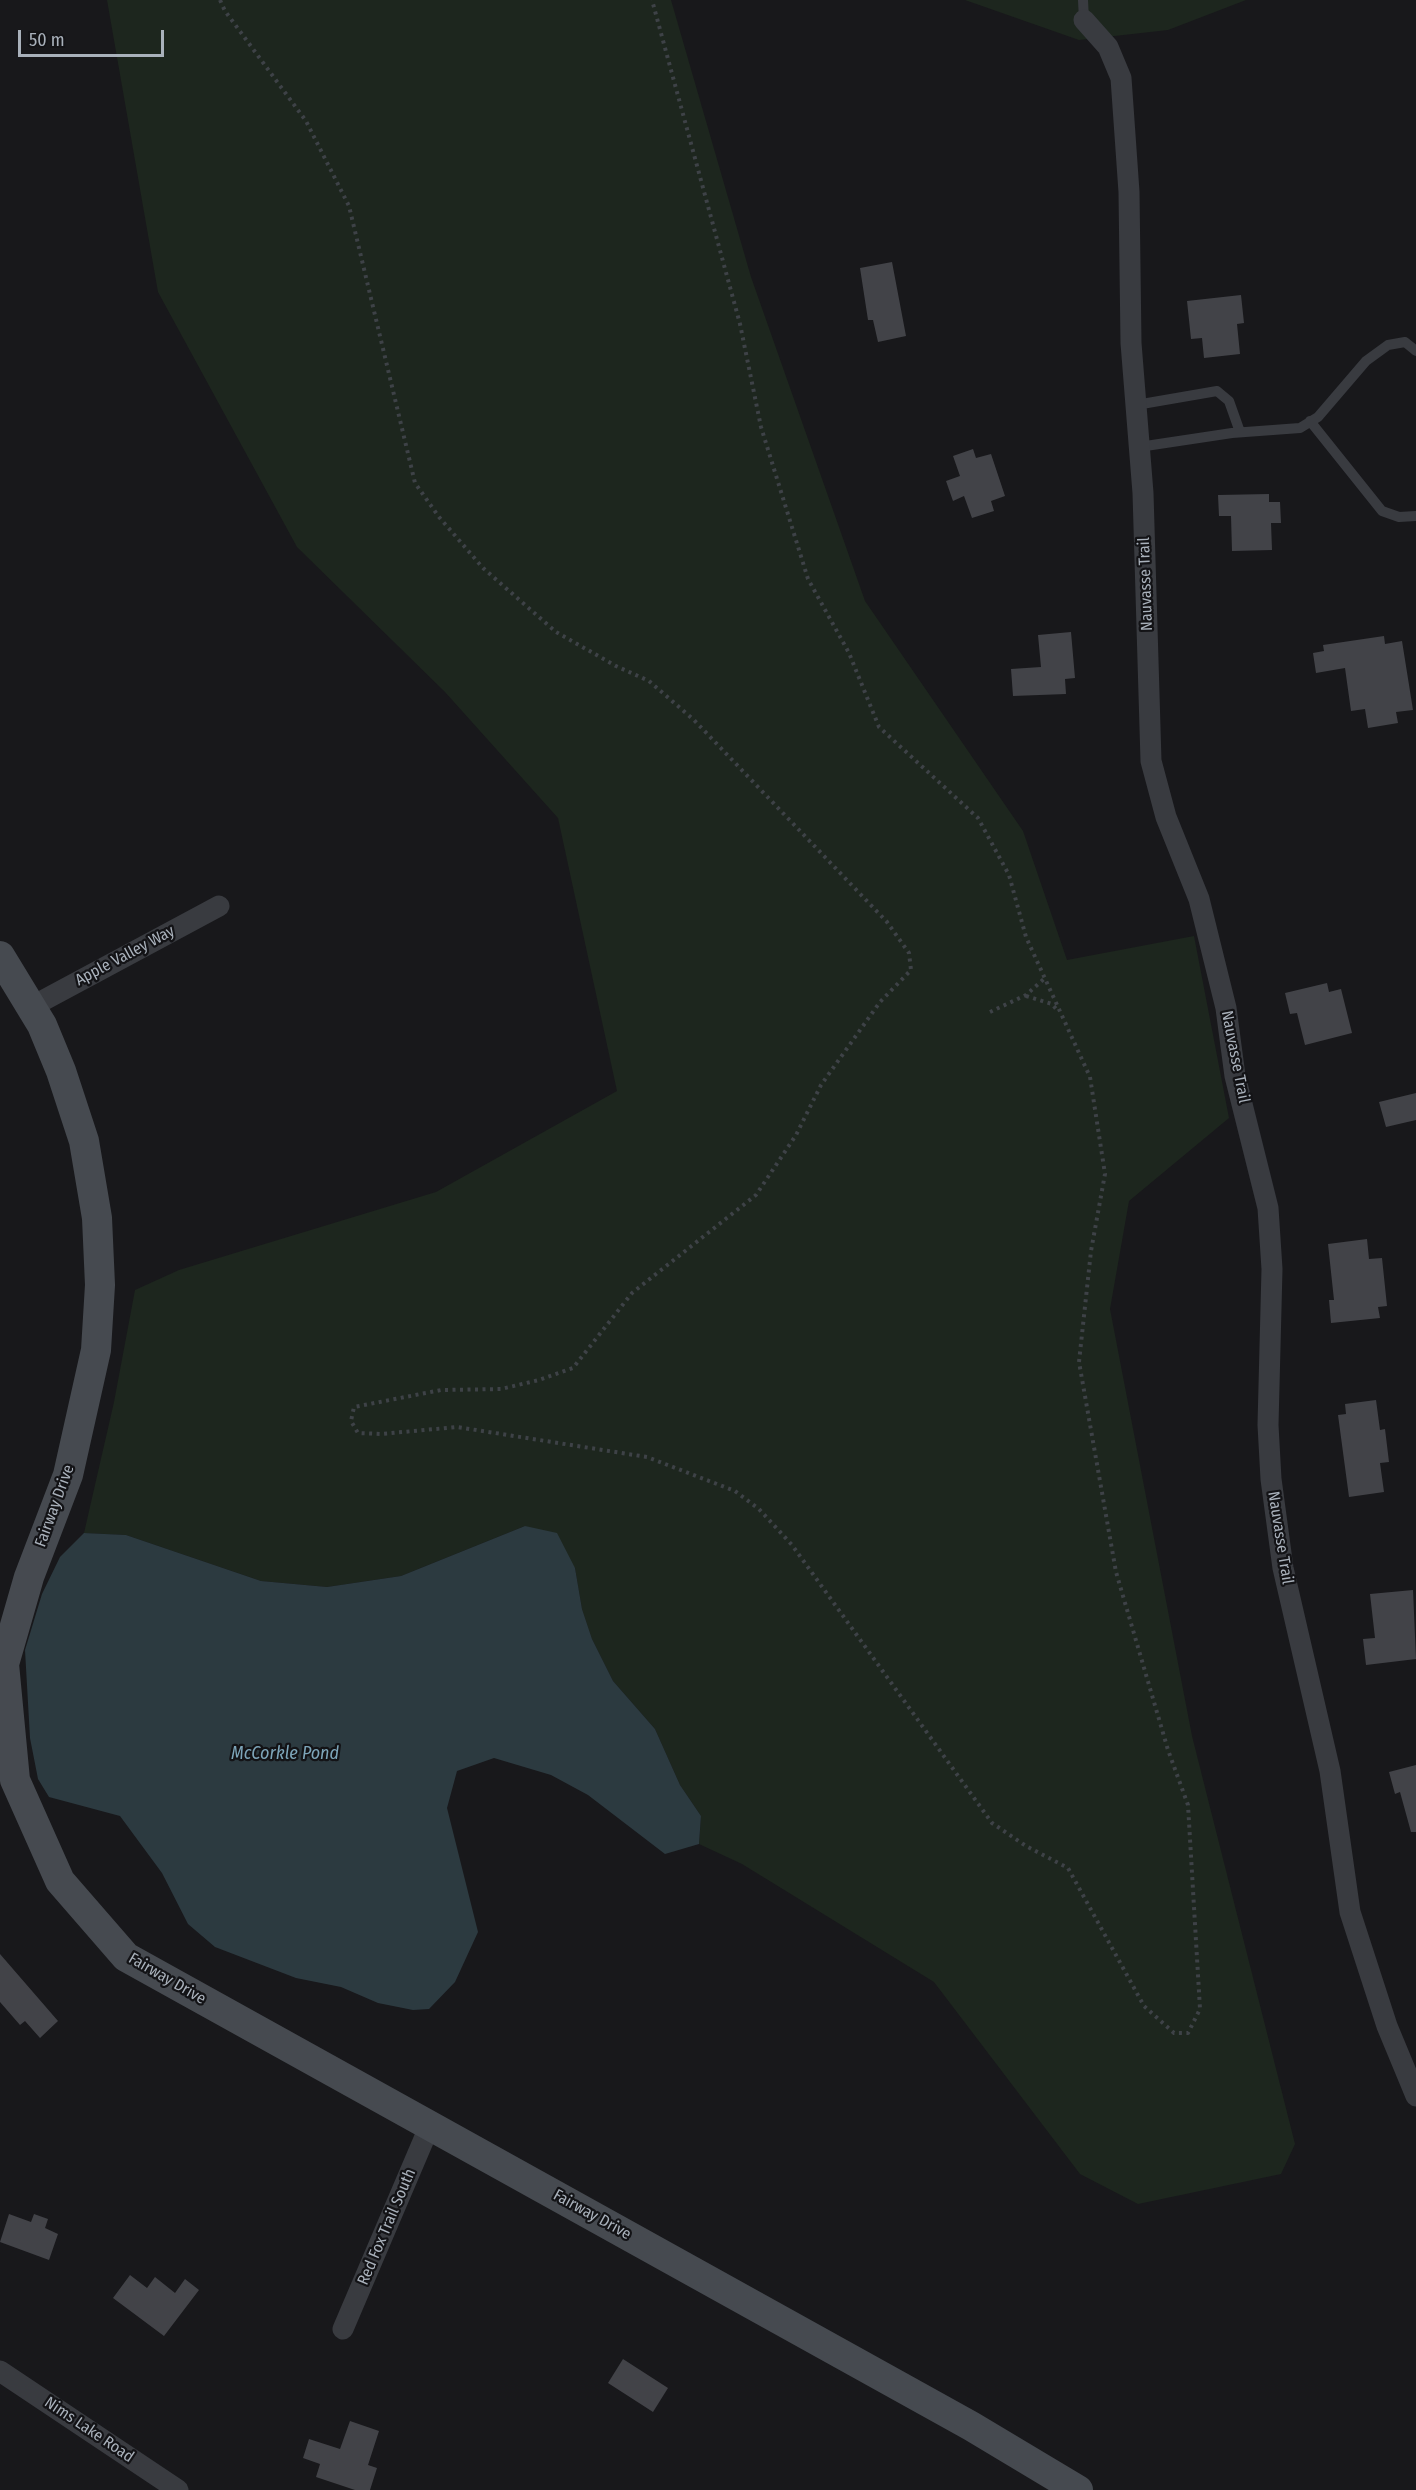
<!DOCTYPE html>
<style>
body{margin:0}
#map{position:relative;width:1416px;height:2490px;overflow:hidden;background:#18181b;font-family:"Fira Sans Condensed",sans-serif}
canvas{display:block}
.scale{position:absolute;left:18px;top:30px;width:146px;height:27px;box-sizing:border-box;border:3px solid #a9b1bb;border-top:0;padding-left:8px;font-size:18px;line-height:21px;white-space:nowrap;color:#a9b1bb;-webkit-text-stroke:4px #131316;paint-order:stroke}
</style>
<div id="map">
<canvas width="1416" height="2490"></canvas>
<div class="scale">50 m</div>
</div>
<script>
const ctx = document.querySelector('canvas').getContext('2d');
ctx.lineJoin = 'round';
function paint(path, color) { ctx.fillStyle = color; ctx.fill(path, 'evenodd'); }
const shape = rows => new Path2D(rows.map(r => 'M' + r).join(''));
function strokePath(path, color, width, dash) { ctx.strokeStyle = color; ctx.lineWidth = width; ctx.lineCap = dash ? 'butt' : 'round'; ctx.setLineDash(dash || []); ctx.stroke(path); }
function label(font, color, halo, rows, align = 'center') {
  ctx.font = font + ' "Fira Sans Condensed",sans-serif'; ctx.lineWidth = 4.5; ctx.setLineDash([]); ctx.textBaseline = 'middle'; ctx.strokeStyle = halo; ctx.fillStyle = color; for (const [text, x, y, turn = 0] of rows) {
    ctx.save(); ctx.translate(x, y); ctx.rotate((+turn || 0) * Math.PI / 180); ctx.textAlign = isNaN(turn) ? turn : align; if (halo) ctx.strokeText(text, 0, 0); ctx.fillText(text, 0, 0); ctx.restore();
  }
}
const green = shape([
 [107,0,671,0,751,277,865,601,1023,831,1067,960,1194,936,1229,1118,1129,1201,1110,1309,1192,1736,1295,2144,1281,2174,1138,2204,1080,2174,934,1982,742,1864,699,1844,701,1816,680,1785,655,1729,613,1681,592,1639,582,1609,575,1568,525,1526,401,1576,327,1587,261,1581,126,1535,84,1533,114,1402,135,1290,179,1270,436,1192,617,1091,558,818,445,692,297,547,158,292],
 [965,0,1246,0,1168,30,1079,40]
]);
const water = shape([
 [525,1526,557,1533,575,1568,582,1609,592,1639,613,1681,655,1729,680,1785,701,1816,699,1844,665,1854,588,1795,551,1775,494,1758,457,1771,447,1808,478,1932,455,1982,429,2009,413,2010,378,2003,341,1987,296,1978,215,1947,188,1924,162,1873,120,1816,49,1797,38,1779,30,1738,25,1650,42,1594,60,1557,84,1533,126,1535,261,1581,327,1587,401,1576]
]);
const building = shape([
 [892,262,906,336,878,342,873,320,868,320,860,268],
 [1241,295,1244,323,1237,324,1240,354,1204,358,1202,338,1191,339,1187,301],
 [973,449,976,458,991,454,1005,496,991,501,994,511,972,518,964,496,953,501,946,481,960,476,953,456],
 [1269,494,1269,502,1280,502,1281,523,1271,523,1272,550,1232,551,1231,516,1219,516,1218,495],
 [1071,632,1075,678,1065,679,1066,694,1013,696,1011,669,1041,667,1038,635],
 [1384,636,1385,644,1402,641,1413,710,1396,712,1398,723,1368,728,1365,709,1351,711,1345,668,1316,673,1313,653,1324,651,1323,645],
 [1327,983,1329,992,1341,989,1352,1033,1305,1045,1297,1013,1290,1014,1285,993],
 [1416,1093,1416,1120,1386,1127,1379,1102],
 [1367,1239,1369,1259,1382,1258,1387,1306,1378,1307,1380,1318,1331,1323,1329,1300,1334,1300,1328,1244],
 [1376,1400,1380,1430,1385,1429,1389,1462,1380,1463,1384,1492,1349,1497,1338,1415,1346,1414,1345,1404],
 [1413,1590,1416,1659,1366,1665,1363,1639,1375,1638,1370,1594],
 [1416,1765,1416,1832,1411,1832,1400,1792,1395,1794,1389,1772],
 [0,1954,58,2021,40,2038,25,2021,20,2025,0,2002],
 [9,2214,31,2222,34,2214,48,2219,45,2228,58,2234,49,2260,0,2242],
 [130,2275,147,2288,155,2277,175,2293,185,2279,199,2290,164,2336,113,2298],
 [623,2359,668,2388,653,2412,608,2383],
 [350,2421,379,2431,368,2465,377,2468,370,2490,355,2490,316,2477,320,2464,303,2458,309,2439,340,2449]
]);
const path = shape([
 [220,0,225,11,306,121,349,206,415,483,439,517,483,568,556,632,616,666,649,681,694,720,887,922,909,953,911,970,880,1002,821,1085,796,1135,756,1195,632,1293,573,1368,539,1380,501,1389,441,1390,354,1407,351,1421,358,1433,381,1434,457,1427,647,1457,735,1491,759,1509,792,1545,992,1823,1026,1846,1068,1868,1144,2006,1174,2033,1188,2033,1200,2009,1188,1805,1168,1750,1116,1572,1079,1362,1091,1251,1105,1174,1090,1077,1026,937,1009,875,978,818,879,727,849,653,808,579,761,427,740,324,652,0],
 [1026,996,1052,1004,1057,1010],
 [990,1012,1026,995,1044,979]
]);
const lane = shape([
 [1083,0,1084,20],
 [1136,405,1217,391,1229,401,1240,432],
 [1310,421,1382,511,1399,517,1416,516],
 [1139,447,1232,433,1300,428,1318,417,1366,361,1388,345,1405,342,1416,351]
]);
const street = shape([
 [1084,20,1108,47,1121,78,1129,192,1131,343,1143,493,1151,761,1166,817,1199,899,1226,1008,1235,1076,1268,1208,1272,1269,1268,1425,1271,1479,1283,1568,1330,1771,1350,1912,1387,2026,1416,2096],
 [31,1007,219,906],
 [343,2329,430,2125],
 [0,2371,178,2490]
]);
const secondary = shape([
 [0,956,42,1025,61,1071,84,1141,97,1218,100,1285,96,1350,68,1475,29,1577,4,1664,15,1780,60,1881,126,1957,971,2426,1078,2490]
]);
const streetNames = [
 ["Nauvasse Trail",1146,584,-92],
 ["Apple Valley Way",125,956,-28],
 ["Nauvasse Trail",1235,1057,79],
 ["Fairway Drive",55,1506,-70],
 ["Nauvasse Trail",1280,1538,81],
 ["Fairway Drive",167,1979,30],
 ["Fairway Drive",592,2215,29],
 ["Red Fox Trail South",387,2227,-67],
 ["Nims Lake Road",89,2430,34]
];
const waterNames = [
 ["McCorkle Pond",285,1754]
];
paint(green, '#1d261e');
paint(water, '#2c3a40');
paint(building, '#424348');
strokePath(path, '#3e4247', 4, [3, 4.5]);
strokePath(lane, '#393b40', 10);
strokePath(street, '#393b40', 21);
strokePath(secondary, '#464a50', 30);
label('16px', '#a9b1bb', '#131316', streetNames);
label('italic 18px', '#7da5b9', '#131316', waterNames);
</script>
